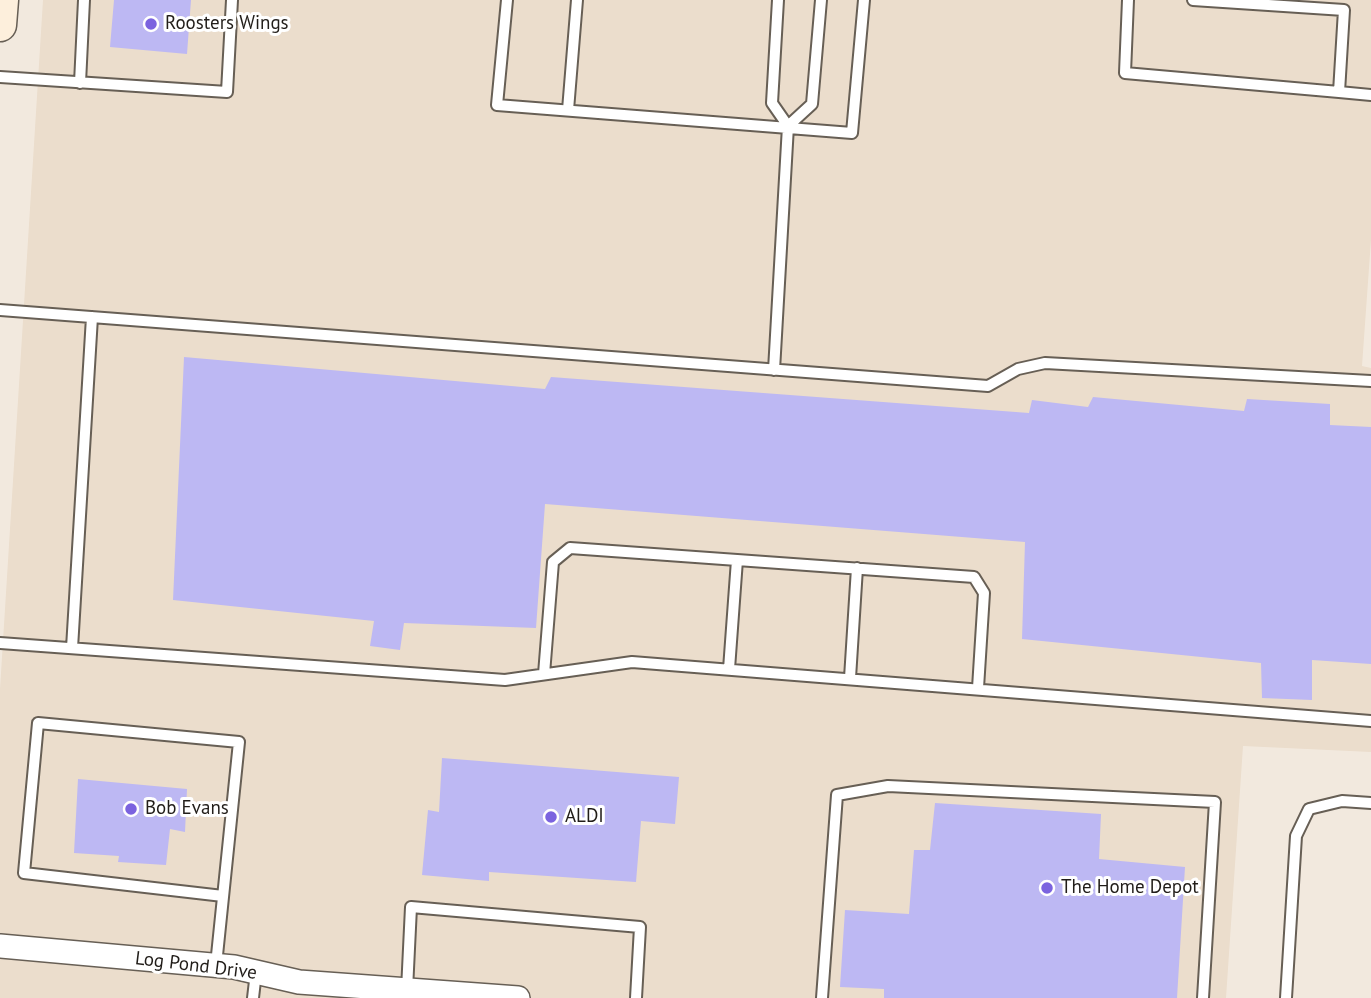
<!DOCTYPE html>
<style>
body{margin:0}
canvas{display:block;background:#f2e9de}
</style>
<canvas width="1371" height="998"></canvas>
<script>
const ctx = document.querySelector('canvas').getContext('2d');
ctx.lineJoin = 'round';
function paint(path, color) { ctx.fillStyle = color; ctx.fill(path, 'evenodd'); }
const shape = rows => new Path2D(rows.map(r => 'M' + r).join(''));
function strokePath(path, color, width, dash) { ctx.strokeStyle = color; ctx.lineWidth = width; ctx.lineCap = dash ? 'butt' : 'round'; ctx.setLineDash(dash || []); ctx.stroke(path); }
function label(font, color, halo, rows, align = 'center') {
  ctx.font = font + ' "PT Sans",sans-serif'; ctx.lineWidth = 6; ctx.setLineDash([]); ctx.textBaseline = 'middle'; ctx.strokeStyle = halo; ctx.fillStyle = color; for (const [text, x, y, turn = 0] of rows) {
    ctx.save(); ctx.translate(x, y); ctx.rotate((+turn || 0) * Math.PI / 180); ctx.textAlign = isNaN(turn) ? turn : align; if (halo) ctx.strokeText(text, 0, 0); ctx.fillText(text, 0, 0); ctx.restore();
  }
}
const built = shape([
 [43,0,1371,0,1371,240,1362,366,1371,368,1371,752,1243,746,1226,998,0,998,0,689]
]);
const building = shape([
 [114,0,191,0,187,54,110,47],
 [184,357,545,389,551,377,1029,413,1032,400,1088,407,1093,397,1244,411,1247,399,1330,404,1330,425,1371,427,1371,664,1312,660,1312,700,1262,698,1261,663,1022,639,1025,542,545,504,536,628,404,623,400,650,370,646,374,621,173,600],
 [442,758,679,777,675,824,641,821,636,882,489,872,489,881,422,875,428,810,439,812],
 [78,779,187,789,185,832,170,829,166,865,118,862,119,856,74,853],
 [935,803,1101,814,1099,859,1185,867,1177,998,884,998,884,989,840,987,845,910,909,914,914,850,930,850]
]);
const lane = shape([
 [507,0,497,105,852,133,864,0],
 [1128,0,1125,73,1339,92],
 [1193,0,1344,10,1339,92,1371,95],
 [0,77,227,92,232,0],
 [80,83,84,0],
 [568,110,577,0],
 [788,126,812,104,821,0],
 [0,310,988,386,1018,369,1045,363,1371,381],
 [774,370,788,126,772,103,778,0],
 [0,643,505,680,632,662,1371,721],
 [72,648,92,317],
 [729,669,737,560],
 [544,674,553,562,570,548,974,577,984,593,978,688],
 [850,678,857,568],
 [216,965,239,742,38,723,24,873,223,896],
 [407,990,411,907,640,927,636,998],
 [253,998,256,972],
 [822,998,837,795,888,786,1215,802,1203,998],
 [1286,998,1296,836,1309,809,1342,801,1371,803]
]);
const street = shape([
 [0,946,234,967,299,982,518,998]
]);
const secondary = shape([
 [0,25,2,0]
]);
const markers = [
 [151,24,7,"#7b63df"],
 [131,809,7,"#7b63df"],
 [551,817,7,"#7b63df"],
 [1047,888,7,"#7b63df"]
];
const poiNames = [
 ["Roosters Wings",165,24],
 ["Bob Evans",145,809],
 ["ALDI",565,817],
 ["The Home Depot",1061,888]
];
const streetNames = [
 ["Log Pond Drive",196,966,7]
];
paint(built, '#ebddcc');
paint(building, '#bdb8f3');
strokePath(lane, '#675f55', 14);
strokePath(street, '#675f55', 26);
strokePath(secondary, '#675f55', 35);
strokePath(lane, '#fff', 10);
strokePath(street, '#fff', 23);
strokePath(secondary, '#fdefdc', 32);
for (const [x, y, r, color] of markers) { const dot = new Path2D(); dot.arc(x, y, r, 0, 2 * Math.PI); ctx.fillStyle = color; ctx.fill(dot); strokePath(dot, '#fff', 2.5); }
label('19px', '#211d19', '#fff', poiNames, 'left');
label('19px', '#211d19', '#fff', streetNames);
</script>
